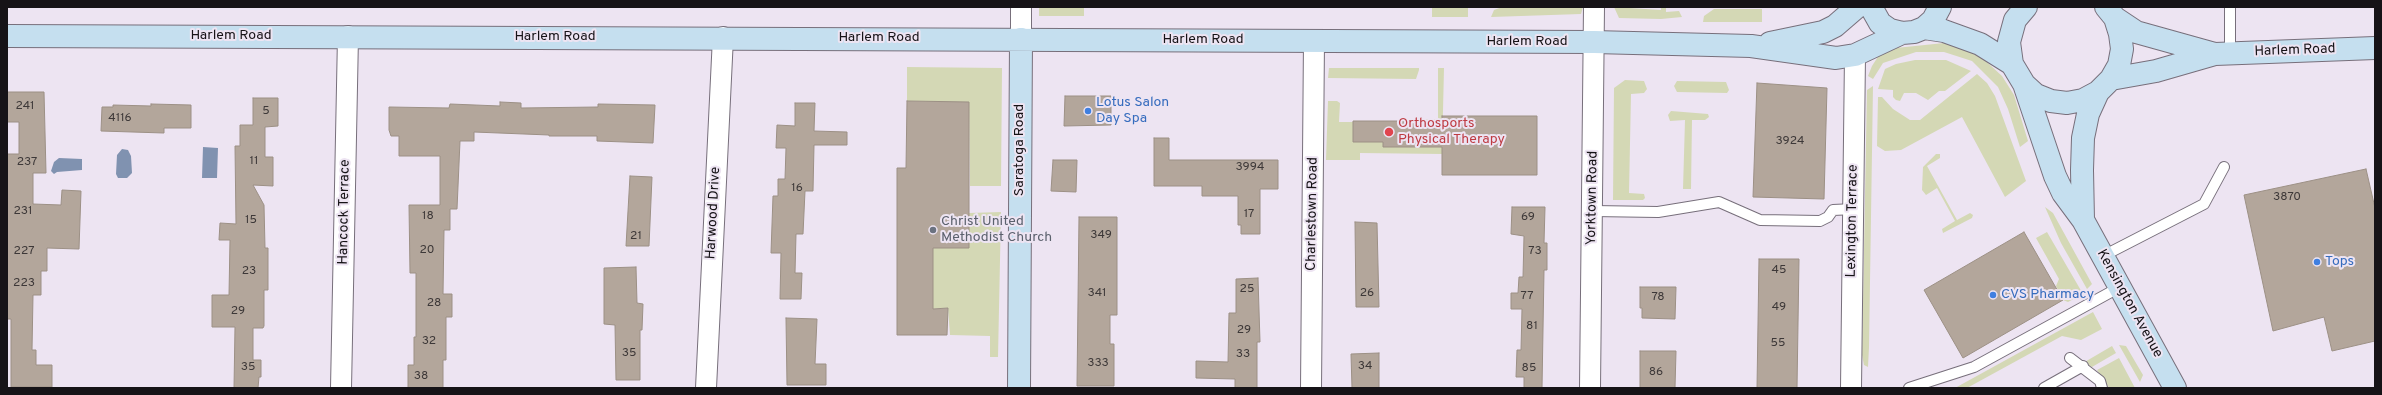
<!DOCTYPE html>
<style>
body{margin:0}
#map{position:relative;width:2382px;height:395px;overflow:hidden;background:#ede4f2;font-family:Overpass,sans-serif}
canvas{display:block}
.frame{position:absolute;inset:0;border:8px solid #161317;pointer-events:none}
</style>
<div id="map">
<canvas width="2382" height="395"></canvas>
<div class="frame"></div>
</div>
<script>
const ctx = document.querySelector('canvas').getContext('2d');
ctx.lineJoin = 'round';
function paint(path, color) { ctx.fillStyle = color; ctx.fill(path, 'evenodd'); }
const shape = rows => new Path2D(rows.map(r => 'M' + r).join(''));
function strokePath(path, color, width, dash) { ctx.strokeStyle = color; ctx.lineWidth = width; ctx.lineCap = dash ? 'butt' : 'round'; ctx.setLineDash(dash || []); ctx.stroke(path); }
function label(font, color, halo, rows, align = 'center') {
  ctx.font = font + ' Overpass,sans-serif'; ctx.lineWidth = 4; ctx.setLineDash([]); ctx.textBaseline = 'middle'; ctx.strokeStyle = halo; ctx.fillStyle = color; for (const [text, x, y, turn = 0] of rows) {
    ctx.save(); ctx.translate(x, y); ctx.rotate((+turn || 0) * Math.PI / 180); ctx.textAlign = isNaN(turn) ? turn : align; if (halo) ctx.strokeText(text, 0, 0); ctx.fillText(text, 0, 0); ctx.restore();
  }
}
const green = shape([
 [1039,7,1084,7,1084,16,1039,16],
 [1432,7,1468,7,1468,17,1432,17],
 [1502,7,1583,7,1581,14,1491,17,1494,10],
 [1614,7,1661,10,1661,7,1666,7,1666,12,1679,11,1682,17,1661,19,1619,18],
 [1714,9,1762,9,1762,22,1703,22,1704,16],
 [1944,43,1976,52,2002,76,2014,95,2028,141,2020,147,2008,109,1998,87,1972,61,1944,52,1916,52,1883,63,1873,79,1868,76,1872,66,1881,52,1896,48],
 [1915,60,1946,60,1971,71,1945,91,1939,91,1928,100,1916,93,1904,93,1900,101,1896,100,1893,97,1893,90,1878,89,1885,69,1896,64],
 [907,67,1002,68,1001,186,970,186,969,103,907,101],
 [1329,68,1419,68,1419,70,1416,79,1328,78],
 [1438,68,1444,68,1442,154,1360,153,1360,160,1326,160,1328,101,1337,101,1340,103,1339,122,1353,122,1383,142,1383,147,1424,147,1424,119,1438,119],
 [1977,74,1987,83,1995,96,2026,181,2005,197,1962,117,1901,150,1885,151,1877,146,1878,97,1882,97,1893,109,1910,120,1920,120],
 [1625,80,1644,81,1647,89,1644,93,1631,94,1629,193,1644,194,1645,198,1643,200,1613,200,1614,88],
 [1677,81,1726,82,1729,90,1727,93,1677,92,1674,86],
 [1873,86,1869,347,1868,367,1864,365,1862,355,1867,90],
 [1671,111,1708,114,1709,117,1705,120,1692,120,1691,189,1683,189,1685,120,1670,121,1668,115],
 [1936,154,1940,154,1940,158,1927,166,1957,220,1970,213,1973,215,1972,218,1943,233,1942,229,1955,221,1937,188,1926,195,1922,190,1923,167],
 [2045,207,2053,213,2092,284,2087,289,2061,243],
 [1001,212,998,357,990,357,990,336,950,335,948,308,933,309,933,248,969,248,969,213],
 [2047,232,2083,294,2068,302,2063,300,2056,286,2059,279,2036,238],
 [2093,312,2102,329,2081,340,2062,336,1967,388,1955,388],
 [2119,345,2126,346,2143,375,2140,382],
 [2112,346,2116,353,2092,367,2083,363],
 [2119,358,2135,388,2109,388,2097,370]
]);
const water = shape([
 [203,147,218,148,217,178,202,178],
 [122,149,128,150,131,156,132,173,127,178,118,178,116,174,117,155],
 [59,158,82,159,82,170,57,172,54,174,51,171,54,162]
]);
const building = shape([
 [1757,83,1827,88,1824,199,1753,197,1757,83],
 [7,92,44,92,46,173,33,173,33,204,61,205,62,190,81,191,79,249,47,248,47,271,41,271,41,295,33,295,32,350,36,350,36,365,52,365,52,387,11,387,11,319,7,319,7,154,19,154,19,122,7,122,7,92],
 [1065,96,1111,96,1111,125,1064,126,1065,96],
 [253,98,278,98,278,126,265,127,265,157,273,157,273,186,253,185,264,205,265,248,268,248,268,290,264,290,264,326,263,328,253,328,253,360,261,360,261,377,259,377,258,388,234,388,235,327,212,327,212,295,229,295,230,240,219,240,220,223,236,224,235,146,240,146,240,125,253,125,253,98],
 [907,101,969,102,969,248,933,248,933,309,948,308,947,335,897,335,897,168,906,168,907,101],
 [500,102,521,103,521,108,598,107,598,104,655,105,653,143,597,141,597,136,549,136,549,135,474,132,474,141,460,141,457,209,450,209,450,230,444,230,443,294,452,294,452,317,446,317,446,360,443,360,443,388,408,388,408,365,414,365,414,337,416,337,416,273,410,273,409,205,440,205,440,156,399,156,399,136,391,136,389,130,389,107,449,108,450,104,500,106,500,102],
 [795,103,815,103,814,131,847,132,847,145,814,145,813,191,805,191,803,234,796,234,795,273,802,273,801,299,780,299,781,253,771,253,773,196,778,196,778,179,785,179,786,148,776,148,777,125,795,126,795,103],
 [151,104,191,105,191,128,164,128,164,133,101,131,102,107,113,107,113,105,151,106,151,104],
 [1442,116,1537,116,1537,175,1442,175,1442,147,1383,147,1383,142,1353,142,1353,121,1442,121,1442,116],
 [1154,138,1169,138,1169,160,1278,160,1278,189,1260,189,1260,234,1241,234,1241,225,1238,225,1238,196,1202,196,1202,186,1154,186,1154,138],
 [1053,160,1077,160,1076,192,1051,191,1053,160],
 [2366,169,2375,208,2375,341,2332,351,2324,317,2273,331,2244,195,2366,169],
 [630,176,652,177,649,246,626,246,630,176],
 [1512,207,1545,207,1544,243,1547,243,1547,270,1544,270,1542,388,1524,388,1524,377,1516,377,1517,350,1521,350,1522,309,1511,309,1511,293,1518,293,1519,277,1523,277,1524,236,1511,234,1512,207],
 [1079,217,1117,217,1117,315,1110,315,1110,344,1114,344,1114,386,1077,386,1079,217],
 [1355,222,1377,223,1379,307,1356,307,1355,222],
 [2024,232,2063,300,1963,358,1924,290,2024,232],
 [1759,259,1799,259,1797,388,1757,388,1759,259],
 [636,267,637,303,643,304,642,330,640,330,640,380,616,380,615,325,604,324,604,268,636,267],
 [1258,278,1260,342,1257,342,1257,388,1235,388,1235,379,1196,378,1196,361,1228,362,1229,313,1236,313,1236,279,1258,278],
 [1640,287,1676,287,1675,319,1642,318,1642,308,1640,308,1640,287],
 [786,318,817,319,815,364,826,364,826,385,787,385,786,318],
 [1640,351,1676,351,1675,388,1640,388,1640,351],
 [1379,353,1379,388,1352,388,1351,354,1379,353]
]);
const lane = shape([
 [2230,54,2230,7],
 [1593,211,1658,212,1719,202,1760,220,1820,221,1828,217,1833,210,1854,209],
 [2103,256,2204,204,2224,167],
 [2070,358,2100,381,2102,388],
 [1909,388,1974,367,2120,287],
 [2044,388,2083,366]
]);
const street = shape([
 [1021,7,1021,39],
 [341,388,348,36],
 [706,388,723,37],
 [1311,388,1314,40],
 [1590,388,1594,7],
 [1851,388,1855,55]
]);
const secondary = shape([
 [1871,7,1880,23,1890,30,1902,33,1914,32,1924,28,1933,20,1940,7],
 [2026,7,2015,20,2009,42,2012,64,2024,84,2036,95,2051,101,2067,103,2083,100,2098,92,2111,79,2119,65,2122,49,2120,34,2115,18,2106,7],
 [2115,18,2136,32,2215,54],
 [1924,28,1944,31,1980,44,2012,64],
 [7,36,1594,42,1751,46,1836,58,1855,55,1902,33],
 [1770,43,1823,32,1835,26,1857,7],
 [2111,79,2156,71,2215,54,2375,48],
 [2024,84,2055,176,2063,193,2083,220,2175,388],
 [2083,220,2082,170,2083,138,2088,114,2098,92],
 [1019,388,1021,39]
]);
const markers = [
 [1088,111,4,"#3f7fe0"],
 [1389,132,5,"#e0444e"],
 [933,230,4,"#6b7280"],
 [2317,262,4,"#3f7fe0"],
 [1993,295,4,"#3f7fe0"]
];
const numberNames = [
 ["241",25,107],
 ["5",266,112],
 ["4116",120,119],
 ["3924",1790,142],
 ["11",254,162],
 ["237",27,163],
 ["3994",1250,168],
 ["16",797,189],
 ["3870",2287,198],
 ["231",23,212],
 ["17",1249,215],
 ["18",428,217],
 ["69",1528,218],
 ["15",251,221],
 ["349",1101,236],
 ["21",636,237],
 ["20",427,251],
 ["227",24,252],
 ["73",1535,252],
 ["45",1779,271],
 ["23",249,272],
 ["223",24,284],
 ["25",1247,290],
 ["341",1097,294],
 ["26",1367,294],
 ["77",1527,297],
 ["78",1658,298],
 ["28",434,304],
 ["49",1779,308],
 ["29",238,312],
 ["81",1532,327],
 ["29",1244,331],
 ["32",429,342],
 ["55",1778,344],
 ["35",629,354],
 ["33",1243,355],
 ["333",1098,364],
 ["34",1365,367],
 ["35",248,368],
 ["85",1529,369],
 ["86",1656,373],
 ["38",421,377]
];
const streetNames = [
 ["Harlem Road",231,36],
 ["Harlem Road",555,37],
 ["Harlem Road",879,38],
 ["Harlem Road",1203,40],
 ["Harlem Road",1527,42],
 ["Harlem Road",2295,51,-2],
 ["Saratoga Road",1020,150,-90],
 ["Yorktown Road",1593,198,-89],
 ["Hancock Terrace",345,212,-89],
 ["Harwood Drive",714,213,-87],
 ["Charlestown Road",1313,214,-89],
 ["Lexington Terrace",1853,221,-89],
 ["Kensington Avenue",2129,304,61]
];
const shopNames = [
 ["Lotus Salon",1096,103],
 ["Day Spa",1096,119],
 ["Tops",2325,262],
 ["CVS Pharmacy",2001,295]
];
const healthNames = [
 ["Orthosports",1398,124],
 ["Physical Therapy",1398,140]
];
const worshipNames = [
 ["Christ United",941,222],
 ["Methodist Church",941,238]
];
paint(green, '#d4d8b5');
paint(water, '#8092b0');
paint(building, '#b3a69b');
strokePath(building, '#9c9085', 1);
strokePath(lane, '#776f7b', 12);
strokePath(street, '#776f7b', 22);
strokePath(secondary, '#776f7b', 24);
strokePath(lane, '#fff', 10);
strokePath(street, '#fff', 20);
strokePath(secondary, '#c5dfef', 22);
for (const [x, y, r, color] of markers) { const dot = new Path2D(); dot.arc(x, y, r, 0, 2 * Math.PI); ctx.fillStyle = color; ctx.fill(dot); strokePath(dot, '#ede4f2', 1.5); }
label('12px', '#3d3838', null, numberNames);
label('14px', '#161317', '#ede4f2', streetNames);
label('14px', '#366cbe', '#ede4f2', shopNames, 'left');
label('14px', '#be3a42', '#ede4f2', healthNames, 'left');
label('14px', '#5b616d', '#ede4f2', worshipNames, 'left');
</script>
